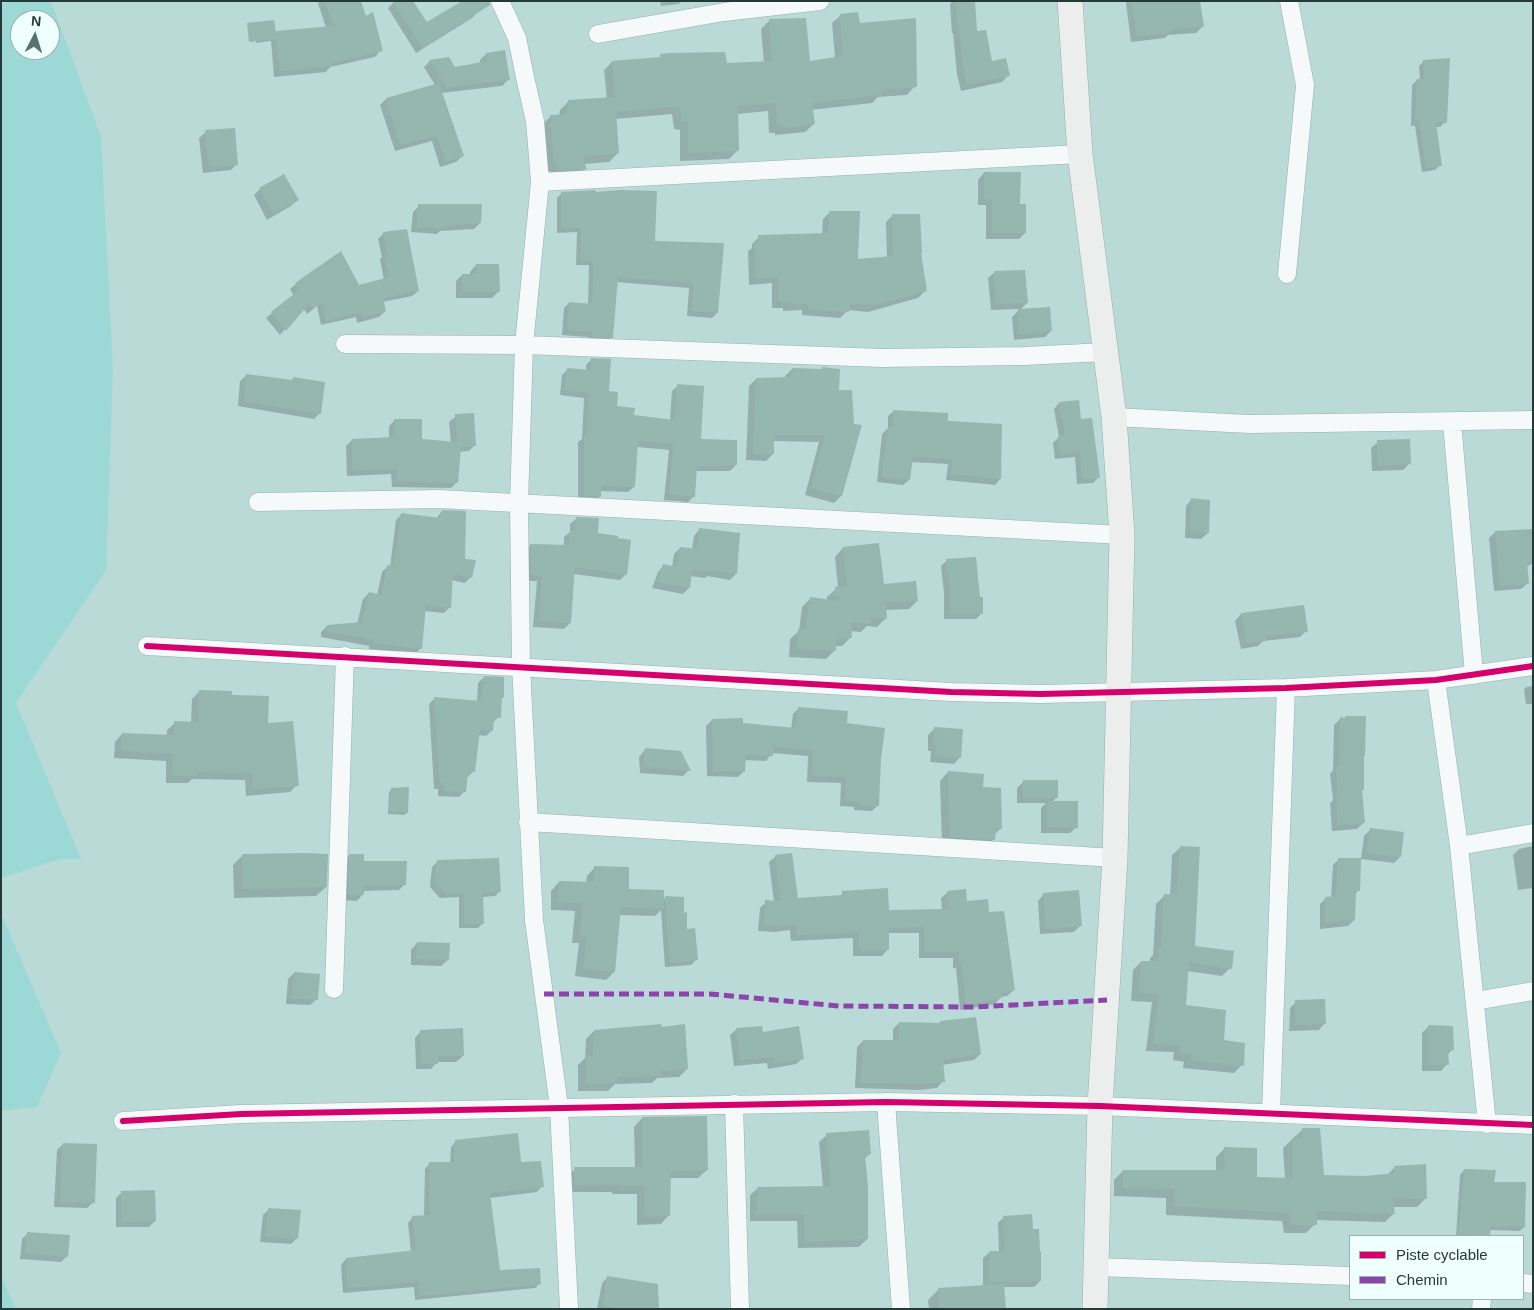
<!DOCTYPE html>
<style>
body{margin:0}
#map{position:relative;width:1534px;height:1310px;overflow:hidden;background:#badad8;font-family:Helvetica,sans-serif}
canvas{display:block}
.frame{position:absolute;inset:0;border:2px solid #233a39;pointer-events:none}
.legend{position:absolute;left:1349px;top:1235px;width:175px;height:65px;box-sizing:border-box;background:#eefffe;border:1px solid #9db0af;margin:0;padding:6px 9px;list-style:none;font-size:15px;color:#233a39}
.legend li{display:flex;align-items:center;gap:10px;height:25px}
.legend b{width:25px;border:1px solid #9db0af}
.north{position:absolute;left:10px;top:10px;width:50px;height:50px;box-sizing:border-box;background:#eefffe;border:1px solid #9db0af;border-radius:50%;rotate:5deg;font-size:14px;font-weight:700;line-height:20px;text-align:center;color:#233a39}
.north::after{content:'';display:block;margin:auto;width:18px;height:22px;background:#587271;clip-path:polygon(50% 0,100% 100%,50% 72%,0 100%)}
</style>
<div id="map">
<canvas width="1534" height="1310"></canvas>
<div class="frame"></div>
<ul class="legend">
<li><b style="height:6px;background:#d6006c"></b>Piste cyclable</li>
<li><b style="height:6px;background:#8e44ad"></b>Chemin</li>
</ul>
<div class="north">N</div>
</div>
<script>
const ctx = document.querySelector('canvas').getContext('2d');
ctx.lineJoin = 'round';
function paint(path, color) { ctx.fillStyle = color; ctx.fill(path, 'evenodd'); }
const shape = rows => new Path2D(rows.map(r => 'M' + r).join(''));
function strokePath(path, color, width, dash) { ctx.strokeStyle = color; ctx.lineWidth = width; ctx.lineCap = dash ? 'butt' : 'round'; ctx.setLineDash(dash || []); ctx.stroke(path); }
const green = shape([
 [8,1,51,1,101,137,113,370,106,570,16,703,81,859,60,859,1,878,1,5],
 [20,20,50,20,50,50,20,50],
 [1,913,61,1053,37,1107,1,1111],
 [1,1278,3,1280,16,1309,1,1309]
]);
const shadow = shape([
 [321,1,359,1,381,50,375,57,330,67,326,72,274,77,271,41,256,43,257,26,275,34,277,32,326,28,318,3],
 [660,1,681,1,679,4,661,6],
 [953,1,974,1,976,33,991,62,1008,76,1002,82,961,91,957,74,953,33,952,33,950,4],
 [1127,1,1199,1,1203,26,1196,33,1168,35,1165,38,1131,42,1126,3],
 [394,2,426,24,477,12,472,18,416,53,388,8],
 [841,15,859,25,915,86,907,95,878,97,872,103,811,110,814,124,805,132,775,135,775,133,769,133,768,111,737,114,738,150,729,159,680,161,680,130,674,129,672,114,615,119,618,153,609,162,584,164,585,169,577,177,551,178,550,171,545,171,542,125,551,116,559,116,560,110,569,101,607,99,604,70,612,62,658,59,661,56,726,65,764,63,761,29,769,21,808,62,835,58,832,23],
 [504,52,508,80,502,86,441,93,462,156,456,162,440,167,432,141,395,151,380,105,386,99,435,85,424,67,430,61,455,68,480,63,480,60,486,54],
 [1424,61,1445,122,1440,127,1436,127,1440,165,1435,170,1422,172,1415,126,1411,126,1412,85,1417,80,1420,80,1419,66],
 [206,132,237,164,231,170,203,173,199,138],
 [984,173,1019,205,1025,233,1019,239,986,239,986,205,978,205,978,180],
 [260,189,297,200,291,206,267,220,254,195],
 [562,193,654,242,723,244,717,313,712,318,687,316,689,288,616,282,612,337,607,342,588,342,588,337,562,335,564,308,569,303,588,305,589,265,576,265,577,232,557,233,557,198],
 [419,206,480,223,474,229,440,231,437,234,411,232,413,212],
 [830,212,857,260,887,258,886,222,893,215,921,253,925,291,918,298,868,312,848,310,840,318,802,315,802,310,783,311,783,308,772,308,772,283,749,285,748,251,752,248,752,244,759,237,822,235,823,219],
 [384,233,418,291,412,296,383,302,385,311,379,317,357,323,356,317,321,325,317,306,307,314,303,308,280,335,266,318,294,296,290,289,296,284,340,253,359,287,384,280,380,259,382,257,378,239],
 [476,265,498,292,492,298,456,298,456,281,462,275,470,275,470,272],
 [995,272,1027,303,1020,310,1051,331,1045,337,1014,340,1012,317,1020,309,991,310,988,278],
 [592,359,616,407,632,416,670,420,672,391,678,386,699,440,736,465,730,471,696,471,694,496,688,502,664,500,669,450,637,447,634,487,628,492,600,491,600,496,594,502,578,501,578,442,582,439,584,398,560,395,562,375,567,370,586,371,586,365],
 [792,369,837,392,853,425,860,426,841,496,834,503,805,495,819,442,773,441,773,454,766,461,746,460,749,386,756,379,785,378,785,376],
 [247,375,290,381,294,378,320,413,314,419,238,406,240,381],
 [1059,403,1080,420,1099,477,1093,483,1077,484,1075,457,1055,459,1053,443,1059,437,1054,409],
 [894,411,947,422,1001,425,1000,479,995,485,946,480,948,464,911,462,909,480,903,485,877,482,882,434,888,428,888,416],
 [456,416,475,445,469,451,459,452,457,482,451,488,392,487,391,474,347,476,346,446,352,440,389,439,389,426,395,420,421,440,451,443,449,422],
 [1378,442,1409,464,1403,470,1372,471,1371,448],
 [1192,499,1208,533,1201,539,1185,538,1186,506],
 [442,511,471,577,465,583,451,580,450,607,444,613,424,611,421,648,415,654,369,649,369,646,321,637,321,632,327,626,357,624,363,599,369,593,377,595,382,572,388,566,390,567,396,520,402,514,436,519],
 [577,518,596,534,626,574,620,580,573,574,570,623,564,629,533,627,537,581,525,581,524,551,531,545,564,546,564,537,570,532,570,524],
 [699,530,736,574,730,580,707,576,705,578,690,576,689,588,683,594,652,588,658,572,664,565,672,567,674,554,680,548,692,550,694,536],
 [1533,530,1533,563,1526,567,1528,583,1521,589,1494,591,1489,538,1495,532],
 [843,548,883,585,917,601,909,609,885,610,885,619,877,627,867,626,861,632,850,631,851,637,842,646,835,646,835,650,826,659,789,657,790,639,799,631,802,607,810,599,827,601,827,597,836,589,838,588,835,557],
 [947,560,979,598,982,613,976,619,944,619,944,593,941,566],
 [1241,614,1306,631,1300,637,1263,641,1258,646,1241,649,1235,621],
 [484,677,503,697,500,699,499,717,492,723,492,730,486,736,478,735,473,772,466,778,465,791,459,797,438,796,438,789,434,789,429,704,435,698,477,702,478,683],
 [1533,686,1533,704,1526,704,1524,689,1527,687],
 [200,691,266,724,297,785,290,792,246,796,245,780,192,779,188,783,166,783,166,761,114,758,115,742,122,734,167,736,167,730,175,723,191,723,192,699],
 [798,709,846,724,880,759,878,805,872,811,854,810,854,807,840,806,841,783,807,782,808,756,772,753,766,761,744,760,744,771,738,777,707,776,706,726,712,720,791,729,793,714],
 [1346,717,1363,789,1361,791,1363,823,1357,829,1332,831,1330,803,1333,800,1330,774,1333,770,1334,725,1340,719,1344,719],
 [934,729,960,757,954,764,930,762,931,751,928,751,928,735],
 [646,749,689,770,683,776,640,773,639,757],
 [948,772,982,788,1001,828,994,835,994,839,985,848,942,846,940,781],
 [1024,781,1057,797,1052,802,1077,827,1070,833,1041,833,1041,808,1046,803,1017,803,1017,788],
 [392,789,407,813,404,815,388,814,389,792],
 [1370,830,1400,857,1394,863,1361,859,1364,836],
 [1533,846,1533,888,1518,890,1513,855,1519,849],
 [1181,847,1193,947,1230,968,1222,976,1187,971,1185,1006,1222,1042,1242,1065,1234,1073,1183,1068,1184,1062,1173,1060,1174,1052,1146,1051,1152,1002,1131,1001,1133,970,1141,962,1150,962,1150,958,1153,955,1156,904,1164,896,1170,896,1172,855],
 [243,855,326,887,316,896,234,898,233,865],
 [350,855,363,862,405,884,399,890,363,891,363,894,357,901,342,900,343,862],
 [776,856,797,900,839,897,843,893,888,911,942,910,941,898,948,892,988,914,1014,990,1007,996,1001,997,995,1004,960,1010,956,968,953,968,953,958,919,958,919,933,888,933,888,949,882,956,853,956,853,938,791,941,790,930,775,932,758,931,760,908,766,902,774,902,769,862],
 [1339,859,1359,890,1354,895,1354,920,1348,926,1320,929,1320,904,1326,898,1331,897,1333,865],
 [437,862,500,891,495,896,482,897,483,923,478,928,459,928,459,897,440,898,430,887,432,867],
 [595,867,628,890,663,900,666,897,683,915,696,960,691,965,665,967,661,910,655,916,619,915,614,972,606,980,575,976,579,943,572,943,575,911,551,910,551,891,559,882,586,883,587,876],
 [1044,894,1081,925,1074,932,1040,934,1038,901],
 [417,943,448,960,441,966,411,965,411,950],
 [294,973,317,999,310,1005,286,1004,288,979],
 [1296,1002,1325,1023,1319,1030,1289,1031,1290,1008],
 [940,1022,980,1054,974,1060,942,1065,943,1081,937,1088,919,1090,855,1088,857,1047,863,1041,893,1042,893,1029,899,1023,938,1024],
 [1428,1027,1452,1050,1447,1055,1447,1064,1441,1071,1422,1071,1422,1033],
 [737,1029,803,1058,796,1064,768,1069,767,1063,734,1066,730,1035],
 [421,1031,463,1056,456,1062,437,1062,431,1069,416,1069,415,1038],
 [594,1031,687,1069,679,1077,657,1078,652,1083,615,1084,608,1091,578,1091,578,1065,585,1058,586,1039],
 [642,1118,707,1170,698,1178,669,1178,669,1215,661,1224,637,1225,637,1194,612,1194,612,1192,567,1192,567,1177,575,1169,635,1168,634,1127],
 [1302,1130,1323,1176,1366,1178,1387,1175,1395,1167,1426,1198,1417,1207,1393,1207,1394,1213,1385,1222,1316,1220,1315,1224,1306,1233,1284,1233,1282,1221,1166,1215,1166,1198,1114,1196,1114,1180,1123,1171,1216,1172,1216,1157,1225,1148,1256,1178,1285,1179,1283,1148],
 [827,1135,870,1154,864,1159,867,1239,859,1247,798,1248,797,1221,750,1221,750,1195,758,1188,823,1188,819,1142],
 [456,1141,520,1164,542,1186,537,1192,489,1198,499,1272,540,1283,535,1288,415,1300,414,1287,343,1293,341,1265,346,1259,411,1252,408,1223,413,1217,424,1216,425,1169,430,1163,450,1163,451,1147],
 [63,1144,94,1202,87,1208,54,1207,57,1150],
 [1464,1170,1493,1184,1524,1227,1520,1231,1489,1230,1489,1236,1456,1236,1460,1175],
 [122,1192,155,1221,149,1227,116,1227,116,1198],
 [269,1209,297,1238,291,1244,260,1242,263,1215],
 [1004,1217,1040,1281,1034,1287,1003,1287,1005,1309,929,1309,928,1300,938,1290,983,1286,983,1258,990,1252,999,1252,998,1223],
 [28,1233,67,1256,61,1262,20,1259,22,1239],
 [608,1277,658,1309,597,1309,602,1283]
]);
const building = shape([
 [325,1,361,1,366,16,373,12,383,51,333,63,333,66,280,71,276,31,333,26],
 [393,1,413,1,427,22,462,1,490,1,490,5,422,48],
 [956,1,975,1,977,31,986,30,992,61,1006,58,1010,76,967,85,963,67,959,28,958,28],
 [1132,1,1200,1,1204,27,1172,29,1173,32,1137,37],
 [858,12,860,23,916,18,917,87,881,90,882,95,812,103,815,124,783,128,783,125,777,125,776,103,738,106,739,151,688,153,688,122,682,121,680,106,616,112,612,61,660,57,660,54,669,53,725,52,727,63,772,61,769,19,806,18,810,61,843,56,840,14],
 [274,20,277,39,249,42,247,23],
 [505,50,510,80,447,87,429,60,449,57,455,67,487,61,486,53],
 [1450,58,1447,123,1436,122,1442,166,1426,168,1419,121,1415,121,1417,79,1424,79,1423,60],
 [439,83,464,156,446,162,437,136,400,145,386,98],
 [615,97,619,153,582,157,587,169,559,170,558,162,554,163,550,115,567,114,568,100],
 [235,128,238,165,209,167,205,130],
 [984,172,1021,172,1020,204,1026,204,1026,233,992,233,992,199,984,200],
 [284,174,299,200,274,214,259,188],
 [595,190,596,192,620,190,657,191,655,241,724,243,718,313,691,311,694,283,618,277,613,338,592,337,593,332,567,330,569,302,592,304,594,261,581,260,581,228,562,228,561,192],
 [418,204,482,204,481,223,445,226,445,228,417,227],
 [829,211,860,211,858,259,893,256,892,214,920,214,922,253,921,253,927,291,876,305,849,304,849,312,808,309,808,304,789,304,789,302,778,301,779,277,756,278,755,243,758,243,758,235,828,233],
 [407,229,419,291,383,298,386,311,362,318,361,312,326,321,322,302,313,309,309,304,286,331,271,312,299,290,295,283,341,251,359,285,389,277,384,253,387,252,383,232],
 [476,264,499,264,500,292,462,292,462,274,476,274],
 [1025,270,1028,303,996,304,994,271],
 [1050,307,1052,331,1019,334,1018,309],
 [591,358,611,359,609,391,618,392,617,406,635,408,634,415,675,420,677,384,704,386,701,439,737,440,737,465,697,466,695,497,669,494,674,444,638,441,635,487,601,485,601,497,584,496,584,435,587,436,589,393,565,390,567,368,590,370],
 [822,367,840,369,839,390,852,390,854,424,862,425,842,496,811,488,825,435,774,435,774,454,753,454,756,378,791,377,792,368,822,369],
 [246,374,293,380,293,377,325,382,321,414,244,401],
 [1079,400,1081,419,1092,418,1100,478,1082,479,1080,452,1060,454,1058,436,1065,435,1059,402],
 [893,410,948,413,948,421,1002,424,1001,479,951,474,953,459,913,457,910,480,882,477,888,427,893,427],
 [474,413,476,446,461,447,458,483,397,481,397,469,352,470,352,439,395,437,394,419,422,419,422,439,457,442,455,414],
 [1410,439,1411,464,1378,466,1377,440],
 [1191,498,1210,500,1209,533,1190,532],
 [442,510,466,511,465,559,476,560,472,578,453,574,451,608,426,605,422,649,374,643,374,640,326,631,327,625,362,622,369,592,382,595,387,565,394,566,401,513,440,518],
 [576,517,599,518,598,533,618,536,618,538,631,540,627,575,575,567,571,623,539,621,542,576,531,575,530,544,569,545,570,530,575,531],
 [699,528,740,533,737,574,712,570,712,572,692,570,690,588,657,582,663,564,677,567,680,547,697,549],
 [1533,529,1533,561,1527,562,1529,584,1500,586,1495,531],
 [879,543,884,584,916,581,918,601,886,602,887,619,871,617,871,624,851,622,852,638,837,638,836,651,797,649,798,629,805,630,810,597,840,601,839,596,835,596,835,587,847,586,843,547],
 [976,557,980,597,983,597,983,614,950,614,950,586,946,559],
 [1304,605,1308,632,1265,636,1266,641,1247,643,1241,613],
 [484,676,504,677,504,698,502,697,501,718,494,717,493,731,480,730,475,772,468,772,466,792,443,791,444,783,440,783,434,697,481,701],
 [199,690,232,691,232,695,269,696,268,723,293,721,299,786,253,789,252,773,197,772,197,776,172,776,173,754,121,751,122,733,174,735,174,721,198,722],
 [798,707,848,711,847,723,885,728,881,759,879,806,859,805,859,802,845,800,846,777,812,776,813,750,774,747,773,756,746,754,745,772,713,771,712,719,743,718,743,723,796,728],
 [1345,716,1366,716,1365,756,1364,756,1364,790,1362,790,1365,823,1338,825,1336,795,1338,795,1336,766,1339,766,1340,717,1345,718],
 [934,727,963,729,961,758,935,756,936,745,933,745],
 [646,748,681,751,691,771,645,767,644,749,646,749],
 [948,771,984,774,983,787,1001,788,1002,829,996,828,995,840,950,837],
 [1023,780,1058,780,1058,798,1023,798],
 [409,787,408,813,390,812,391,788],
 [1047,801,1078,801,1078,828,1047,827],
 [1370,828,1404,832,1401,857,1367,853],
 [1180,846,1200,847,1195,946,1234,951,1232,969,1189,962,1186,1005,1226,1010,1224,1040,1245,1043,1244,1066,1191,1060,1191,1054,1180,1052,1181,1045,1153,1044,1159,994,1139,993,1141,961,1158,961,1158,948,1161,948,1164,894,1177,895],
 [306,853,328,854,327,887,243,889,242,854],
 [792,853,798,898,842,895,842,891,888,888,889,910,949,909,947,891,966,889,967,901,988,899,989,912,1004,911,1015,990,1001,993,1002,998,966,1005,962,962,959,962,959,952,925,952,924,927,889,928,889,950,859,950,859,932,797,935,796,925,782,926,764,925,765,900,781,901,775,855],
 [349,854,364,854,364,861,407,861,406,885,364,885,364,895,348,895],
 [499,858,501,892,483,893,484,924,464,924,464,893,445,893,435,881,437,860],
 [1338,858,1361,858,1360,891,1356,891,1355,920,1325,923,1325,897,1336,896],
 [594,866,629,867,629,889,664,890,664,909,621,907,615,972,583,968,587,936,580,935,583,903,558,902,559,881,594,882],
 [1079,890,1082,926,1046,929,1043,893],
 [665,896,684,897,684,913,687,912,687,929,695,928,698,960,670,963],
 [417,942,450,943,449,960,416,959],
 [294,972,320,974,318,1000,292,998],
 [1325,999,1326,1024,1295,1025,1295,1000],
 [976,1017,981,1054,943,1060,945,1082,926,1084,861,1083,863,1040,899,1040,899,1022,940,1023,940,1021],
 [661,1024,662,1027,685,1024,688,1069,661,1071,662,1076,618,1077,618,1084,586,1084,586,1056,593,1056,594,1030],
 [1428,1025,1453,1026,1454,1050,1448,1050,1449,1065,1428,1065],
 [762,1026,763,1032,799,1026,804,1059,774,1063,773,1057,740,1060,736,1028],
 [463,1028,464,1056,438,1056,438,1064,422,1064,420,1030],
 [707,1116,708,1170,671,1171,670,1216,644,1217,645,1186,620,1186,620,1184,575,1185,574,1167,642,1167,642,1117],
 [1302,1128,1320,1128,1324,1175,1366,1176,1395,1173,1394,1166,1426,1164,1427,1199,1392,1198,1395,1214,1317,1211,1317,1225,1292,1225,1290,1213,1174,1206,1174,1189,1123,1188,1123,1170,1225,1170,1224,1147,1257,1148,1257,1177,1293,1178,1292,1138,1302,1138],
 [869,1130,871,1154,865,1155,868,1187,868,1239,805,1242,804,1214,757,1214,757,1187,831,1186,826,1133],
 [518,1133,521,1162,541,1161,544,1187,490,1193,500,1270,540,1268,541,1284,420,1296,419,1282,348,1288,346,1258,416,1250,412,1216,429,1215,429,1162,454,1162,455,1140],
 [63,1143,97,1144,95,1203,60,1202],
 [1464,1169,1496,1170,1494,1182,1526,1182,1525,1227,1491,1226,1490,1236,1459,1236],
 [155,1190,156,1221,122,1222,121,1191],
 [268,1208,301,1210,298,1239,266,1236],
 [1032,1214,1033,1229,1039,1229,1040,1251,1041,1251,1041,1281,989,1282,989,1251,1005,1251,1003,1216],
 [27,1232,70,1235,68,1257,25,1253],
 [607,1276,658,1284,659,1309,621,1309,603,1306],
 [1004,1284,1006,1309,939,1309,938,1288]
]);
const minor = shape([
 [500,1,517,38,525,77,535,121,540,182,524,345,519,503,521,666,534,920,559,1107,569,1309],
 [598,34,724,12,820,1],
 [540,182,1080,154],
 [1287,274,1305,85,1289,1],
 [345,344,524,345,882,358,1024,356,1105,352],
 [1114,417,1249,424,1533,420],
 [1452,422,1474,675],
 [258,502,439,499,1122,535],
 [147,646,951,692,1041,694,1286,688,1436,680,1533,666],
 [1436,680,1459,846,1487,1124],
 [528,822,1115,858],
 [1459,846,1533,833],
 [334,989,345,656],
 [1475,1001,1533,991],
 [886,1102,901,1309],
 [734,1104,740,1309],
 [1271,1113,1286,688],
 [123,1121,241,1114,886,1102,1100,1106,1533,1125],
 [1096,1267,1350,1276],
 [1523,1283,1533,1284],
 [1481,1309,1482,1299]
]);
const secondary = shape([
 [1070,1,1080,154,1114,417,1122,535,1115,858,1100,1106,1095,1309]
]);
const quiet = shape([
 [544,994,710,994,839,1006,974,1007,1107,1000]
]);
const cycleway = shape([
 [147,646,951,692,1041,694,1286,688,1436,680,1533,666],
 [123,1121,241,1114,886,1102,1100,1106,1533,1125]
]);
paint(green, '#9cd9d6');
paint(shadow, '#0003');
paint(building, '#96b6b0');
strokePath(minor, '#96afae', 19);
strokePath(secondary, '#96afae', 26);
strokePath(minor, '#f5f9f9', 18);
strokePath(secondary, '#eceded', 25);
strokePath(quiet, '#8e44ad', 5, [10, 5]);
strokePath(cycleway, '#d6006c', 6);
</script>
